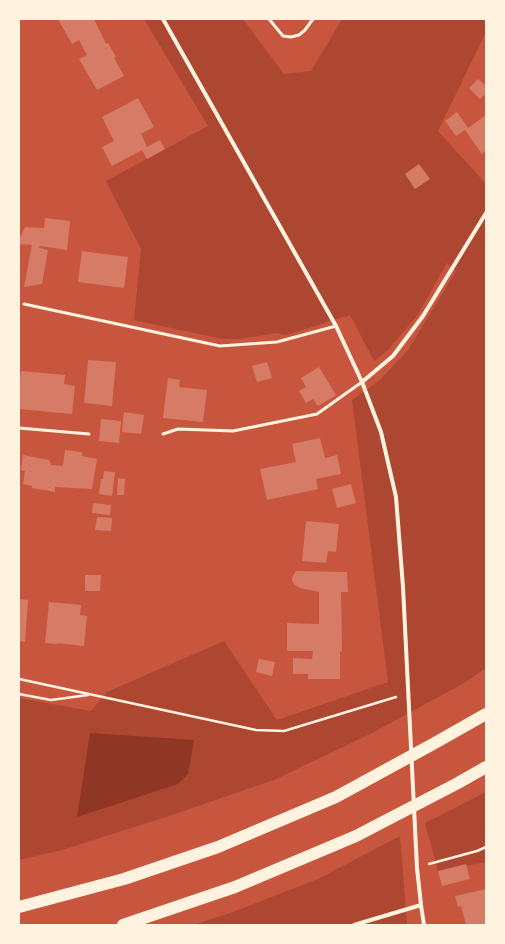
<!DOCTYPE html>
<style>
body{margin:0}
#map{position:relative;width:505px;height:944px;overflow:hidden;background:#c8553d;font-family:"DejaVu Sans",sans-serif}
canvas{display:block}
.frame{position:absolute;inset:0;border:20px solid #fff3e0;pointer-events:none}
</style>
<div id="map">
<canvas width="505" height="944"></canvas>
<div class="frame"></div>
</div>
<script>
const ctx = document.querySelector('canvas').getContext('2d');
ctx.lineJoin = 'round';
function paint(path, color) { ctx.fillStyle = color; ctx.fill(path, 'evenodd'); }
const shape = rows => new Path2D(rows.map(r => 'M' + r).join(''));
function strokePath(path, color, width, dash) { ctx.strokeStyle = color; ctx.lineWidth = width; ctx.lineCap = dash ? 'butt' : 'round'; ctx.setLineDash(dash || []); ctx.stroke(path); }
const green = shape([
 [144,19,243,19,284,74,311,71,342,19,486,19,486,32,438,131,486,184,486,668,464,683,372,733,274,780,166,817,62,850,19,860,19,698,91,711,107,692,224,641,277,720,388,682,352,400,381,379,408,350,456,271,447,263,417,316,388,350,374,361,350,315,286,335,276,333,240,339,222,339,134,320,141,249,106,181,208,126],
 [486,792,486,862,438,871,425,823],
 [400,836,407,925,193,925,233,912,318,879]
]);
const water = shape([
 [90,733,194,740,188,774,178,784,77,817]
]);
const building = shape([
 [58,19,94,19,106,44,108,43,116,57,114,58,124,76,97,90,79,59,87,55,79,40,72,44],
 [478,79,486,86,486,93,480,99,469,88],
 [138,98,154,127,141,134,147,147,160,140,165,149,147,159,142,150,112,166,102,147,114,141,102,117],
 [457,112,468,128,486,115,486,150,482,154,465,130,456,136,445,121],
 [419,164,430,179,415,189,405,174],
 [45,218,70,221,67,250,40,246,39,248,48,250,42,284,24,287,32,245,19,244,19,240,25,227,44,228],
 [82,251,128,257,124,288,78,282],
 [88,360,116,362,112,406,84,403],
 [267,362,272,378,257,382,252,366],
 [319,367,336,395,318,406,313,399,306,403,299,391,306,387,301,378],
 [21,371,65,375,64,384,75,386,72,414,19,409,19,389],
 [168,378,180,380,179,387,207,390,203,422,163,418],
 [124,412,144,415,141,434,122,432],
 [101,419,121,421,119,443,99,441],
 [320,438,325,458,337,455,341,474,316,479,318,489,267,500,260,469,296,462,292,444],
 [65,450,82,452,82,456,97,459,92,489,55,487,55,492,32,488,32,486,23,484,25,471,21,470,23,455,49,460,51,465,63,466],
 [104,471,115,472,112,496,99,494,101,479,103,479],
 [118,478,125,479,124,495,117,495],
 [351,484,356,503,337,508,332,489],
 [93,503,111,505,110,515,92,513],
 [97,517,112,518,111,531,95,530],
 [306,521,339,524,336,552,328,551,326,563,302,561],
 [296,571,347,572,348,592,341,592,342,652,340,651,340,679,308,679,308,674,293,674,293,658,312,659,313,651,287,651,287,623,319,624,319,592,300,588,294,584,292,581,292,578],
 [85,575,101,575,100,591,85,591],
 [19,599,28,600,25,642,19,641],
 [49,602,81,605,80,615,87,616,84,646,57,643,58,644,45,643],
 [259,659,275,662,272,676,256,672],
 [466,864,470,879,442,886,438,871],
 [486,889,486,925,466,925,461,906,458,907,455,896]
]);
const path = shape([
 [19,679,256,730,284,731,396,697],
 [19,694,51,700,88,695],
 [429,864,477,851,486,847]
]);
const service = shape([
 [269,19,283,36,291,37,299,35,305,30,313,19],
 [24,304,220,346,277,342,336,326],
 [19,428,89,434],
 [163,434,178,429,233,431,317,414,362,382]
]);
const minor = shape([
 [163,19,336,326,362,382,381,432,396,497,403,587,417,868,421,905,424,925],
 [362,382,393,356,423,316,486,213],
 [354,925,421,905]
]);
const motorway = shape([
 [19,907,124,879,218,847,336,797,433,744,486,714],
 [123,925,235,887,356,836,458,783,486,767]
]);
paint(green, '#ae4732');
paint(water, '#8f3625');
paint(building, '#d67c66');
strokePath(path, '#fff3e0', 2.5);
strokePath(service, '#fff3e0', 3);
strokePath(minor, '#fff3e0', 4);
strokePath(motorway, '#fff3e0', 12);
</script>
